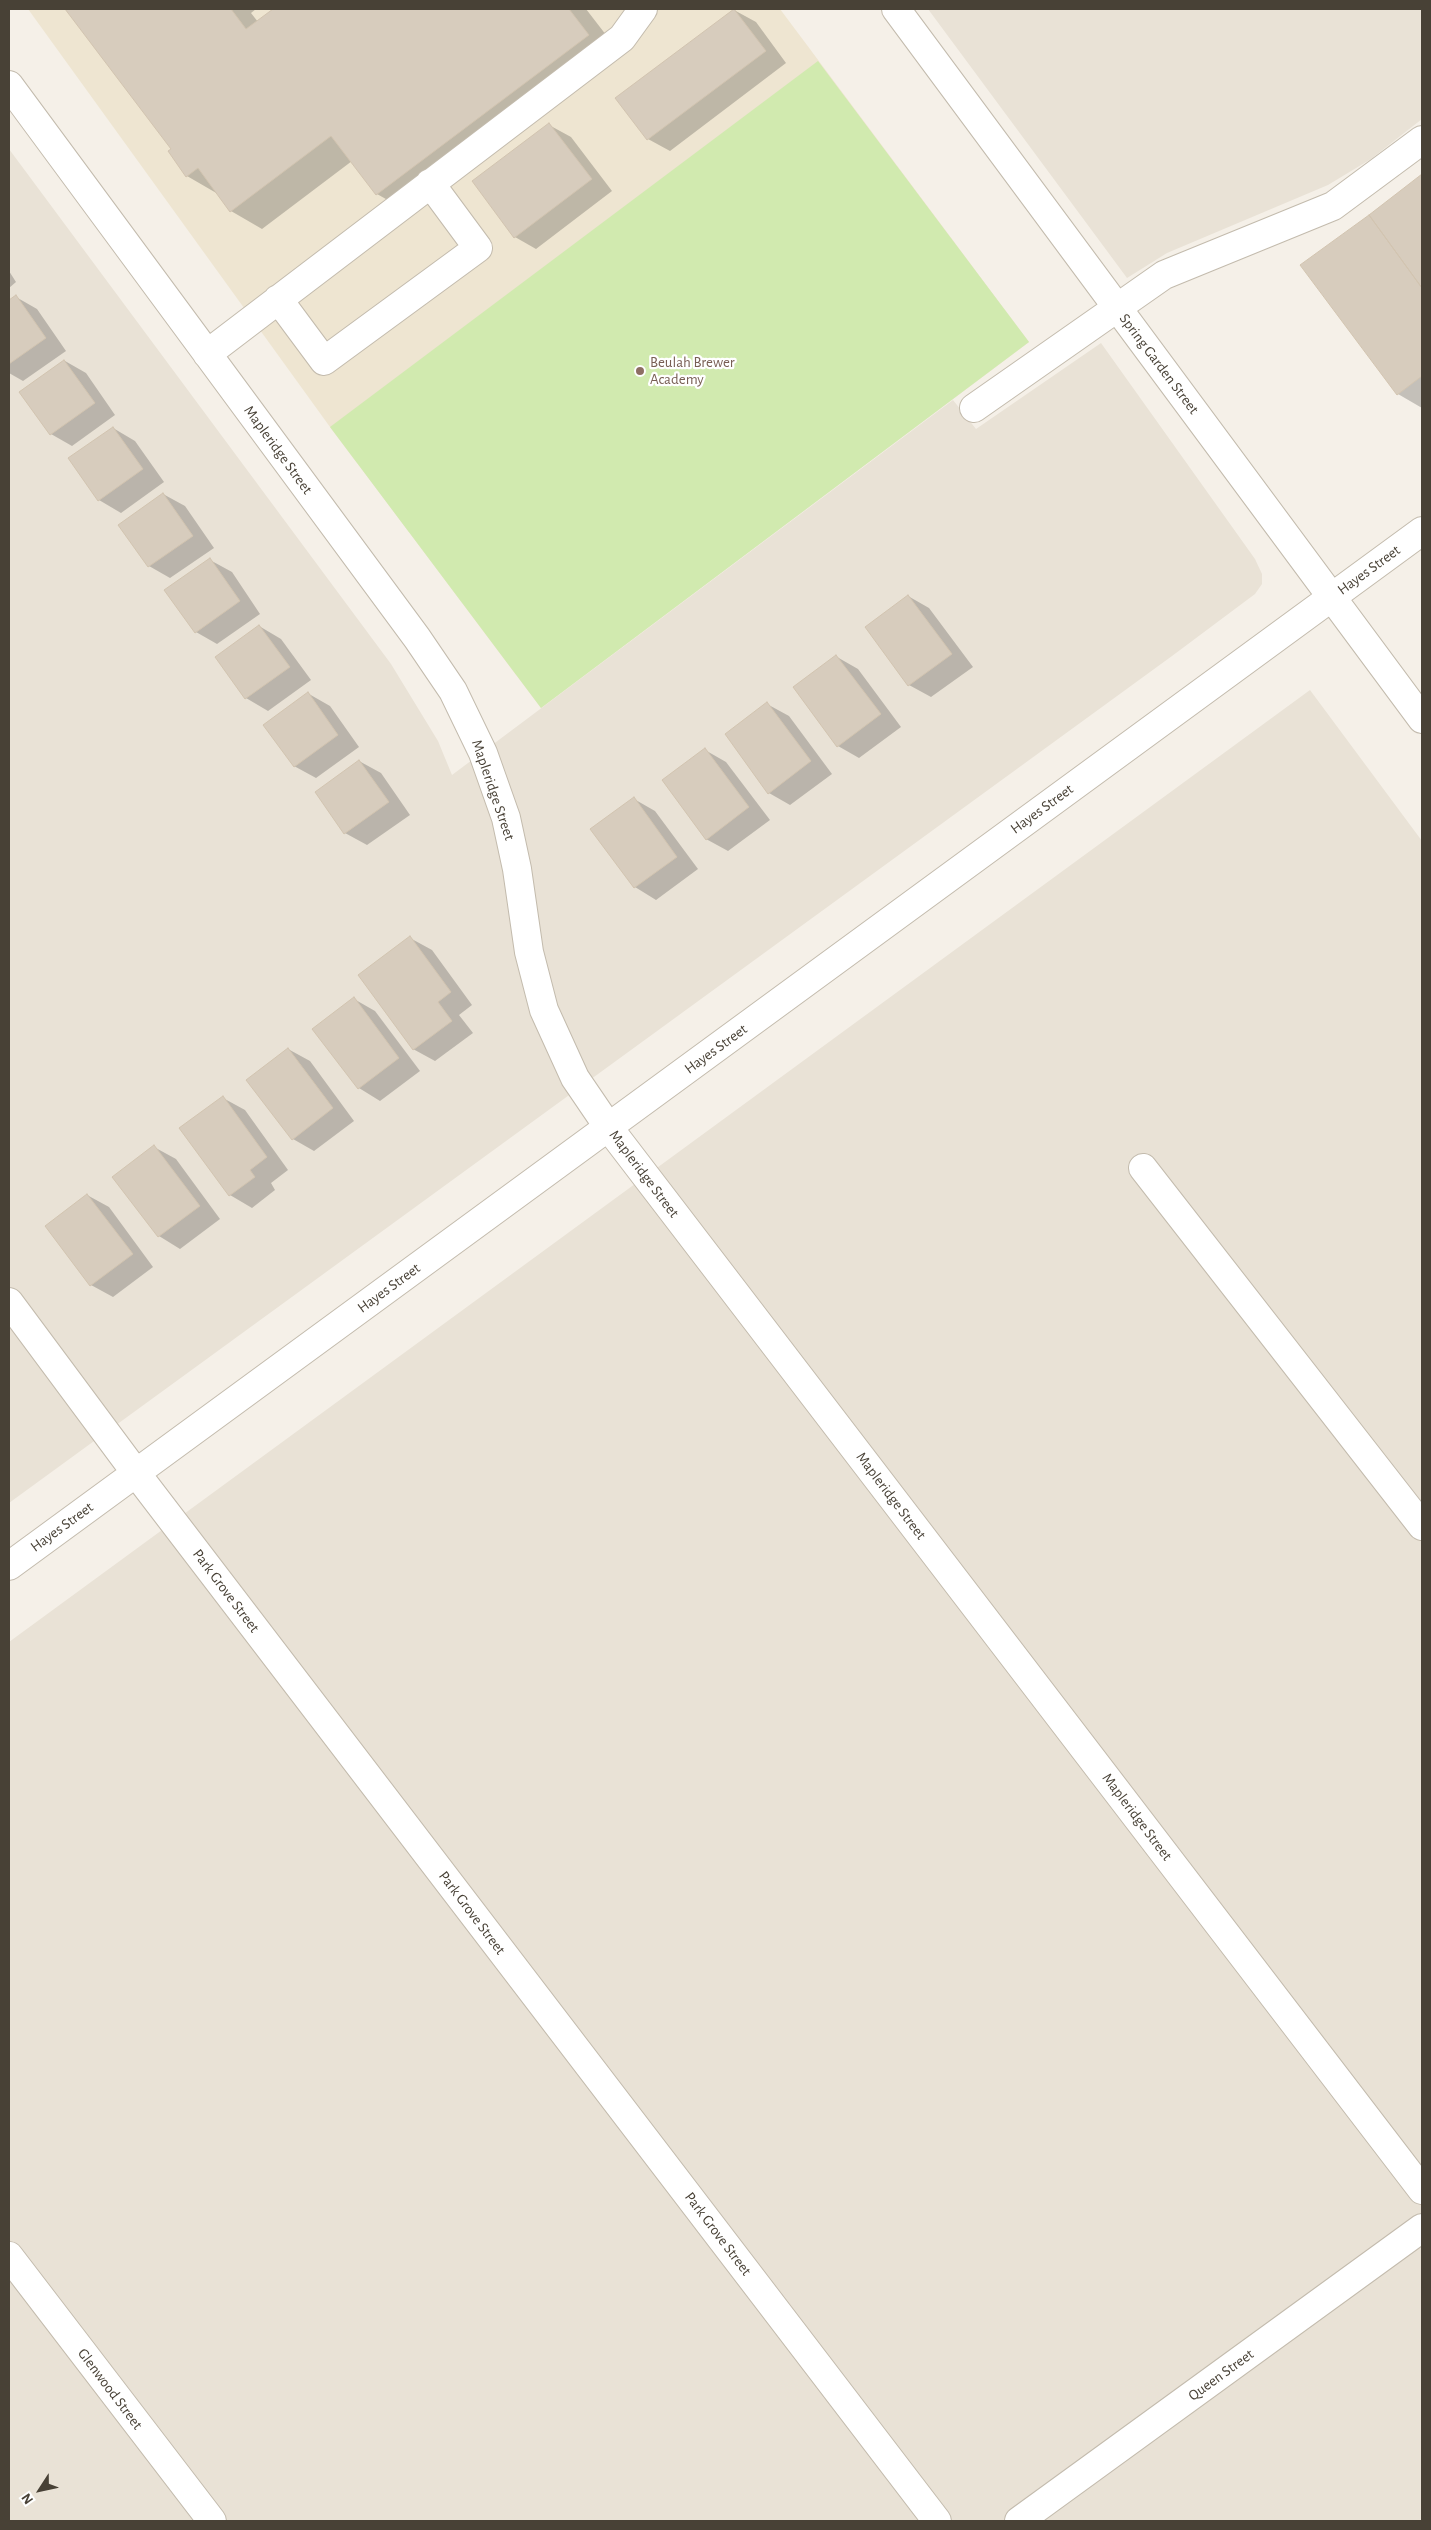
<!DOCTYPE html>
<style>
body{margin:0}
#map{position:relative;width:1431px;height:2530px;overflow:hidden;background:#f5f0e8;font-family:"Alegreya Sans",sans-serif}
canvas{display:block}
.frame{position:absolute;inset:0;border:10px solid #484136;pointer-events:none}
.north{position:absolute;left:15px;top:2465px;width:50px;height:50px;-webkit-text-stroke:4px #fff;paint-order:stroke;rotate:235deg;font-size:14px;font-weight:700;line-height:20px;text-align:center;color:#484136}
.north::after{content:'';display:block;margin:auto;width:18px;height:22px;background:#484136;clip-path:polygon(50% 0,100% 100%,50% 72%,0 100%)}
</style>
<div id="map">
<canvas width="1431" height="2530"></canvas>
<div class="frame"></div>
<div class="north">N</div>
</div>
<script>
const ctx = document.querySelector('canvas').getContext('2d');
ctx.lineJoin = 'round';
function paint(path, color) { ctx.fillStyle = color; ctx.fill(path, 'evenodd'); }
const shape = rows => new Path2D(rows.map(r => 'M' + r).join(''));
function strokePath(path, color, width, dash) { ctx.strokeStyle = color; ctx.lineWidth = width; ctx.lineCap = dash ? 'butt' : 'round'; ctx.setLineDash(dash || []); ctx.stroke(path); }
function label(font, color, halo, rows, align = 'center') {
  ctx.font = font + ' "Alegreya Sans",sans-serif'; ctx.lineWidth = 4.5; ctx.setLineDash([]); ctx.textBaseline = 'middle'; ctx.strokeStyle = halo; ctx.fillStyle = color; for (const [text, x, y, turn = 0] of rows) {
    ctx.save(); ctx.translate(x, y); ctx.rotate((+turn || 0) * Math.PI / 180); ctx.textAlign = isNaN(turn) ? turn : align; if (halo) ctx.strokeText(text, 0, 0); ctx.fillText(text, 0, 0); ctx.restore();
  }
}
const residential = shape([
 [928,9,1422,9,1422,119,1371,159,1328,185,1167,253,1127,278],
 [9,149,391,664,438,741,452,775,953,400,976,429,1101,343,1255,559,1262,574,1262,584,1255,594,1172,656,9,1503],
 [1310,690,1422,841,1422,2521,9,2521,9,1642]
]);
const education = shape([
 [28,9,780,9,1029,342,541,708,330,427]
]);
const green = shape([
 [818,61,1029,342,541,708,330,427]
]);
const shadow = shape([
 [67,9,256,9,251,13,258,22,275,9,586,9,620,53,409,212,377,194,352,161,262,229,231,211,218,194,187,176,173,149],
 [734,10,756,22,786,63,670,151,648,139],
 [549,125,571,137,612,191,536,249,515,237],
 [1422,175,1422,408,1398,394,1302,266],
 [9,271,16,282,9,288],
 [16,297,37,309,66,351,23,381,9,373,9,302],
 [65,361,86,373,115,415,72,446,51,434],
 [113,428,135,441,164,482,121,513,99,500,70,459],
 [163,494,185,506,214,548,170,578,149,566],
 [210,560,232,572,260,614,217,644,196,632],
 [908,596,929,608,973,667,931,697,909,685],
 [259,626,281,639,311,680,268,711,246,698,216,657],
 [837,657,858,669,901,727,859,758,838,746],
 [309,694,330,706,359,747,316,778,294,766],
 [767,704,789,716,832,774,790,805,769,793],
 [705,750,726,762,770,820,728,851,706,839],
 [359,761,381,773,410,815,367,845,345,833],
 [634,799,655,811,698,869,656,900,635,887],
 [410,938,432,950,472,1005,459,1015,473,1033,435,1061,413,1049],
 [354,999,375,1011,420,1071,380,1101,359,1088],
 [288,1049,310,1061,354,1121,314,1151,293,1139],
 [223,1098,245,1110,288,1170,271,1183,275,1190,252,1208,230,1195,181,1129],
 [154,1147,176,1159,220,1219,180,1249,159,1236],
 [87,1195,109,1207,153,1267,113,1297,91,1285]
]);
const building = shape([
 [65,9,231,9,246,29,273,9,569,9,589,35,376,195,331,136,230,212,198,168,186,177,168,151,171,149,65,9],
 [734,9,766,51,647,140,615,98,734,9],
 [549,123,592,179,514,238,472,181,549,123],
 [1422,174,1422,288,1369,215,1422,174],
 [1369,215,1422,288,1422,376,1397,395,1300,265,1369,215],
 [16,295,46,338,9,364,9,300,16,295],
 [64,360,95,403,50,435,19,392,64,360],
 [113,427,143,469,98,501,68,458,113,427],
 [163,493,193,536,148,567,118,525,163,493],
 [210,558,240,601,195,633,164,590,210,558],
 [908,595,952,654,908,686,865,627,908,595],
 [259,625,290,667,245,699,215,657,259,625],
 [836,655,881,714,837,747,793,687,836,655],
 [308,692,338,735,294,767,263,725,308,692],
 [767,702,811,761,768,794,725,734,767,702],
 [705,748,749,807,706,840,662,780,705,748],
 [359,760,389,802,344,834,315,792,359,760],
 [634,797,677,857,634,888,590,829,634,797],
 [410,936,451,992,438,1002,452,1021,413,1050,358,975,410,936],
 [354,997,399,1058,358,1089,312,1029,354,997],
 [288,1048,333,1108,292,1140,246,1080,288,1048],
 [223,1096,267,1157,250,1170,255,1177,229,1196,179,1128,223,1096],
 [154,1145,200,1206,158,1237,112,1177,154,1145],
 [87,1194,133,1254,90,1286,45,1226,87,1194]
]);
const minor = shape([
 [896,9,1422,719],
 [9,85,417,638,453,691,483,753,506,818,517,869,529,952,544,1010,575,1078,609,1128,1422,2190],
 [278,299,324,361,478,248,430,183],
 [207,354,622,38,643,9],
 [974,408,1164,275,1333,206,1422,140],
 [1143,1168,1422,1526],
 [9,1302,136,1473,937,2521],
 [9,1566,1422,531],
 [9,2256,212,2521],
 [1019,2521,1422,2228]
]);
const markers = [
 [640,371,5,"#8d6e63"]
];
const educationNames = [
 ["Beulah Brewer",650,362],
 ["Academy",650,379]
];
const streetNames = [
 ["Spring Garden Street",1159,364,53],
 ["Mapleridge Street",278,450,54],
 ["Hayes Street",1369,570,-36],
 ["Mapleridge Street",493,790,71],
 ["Hayes Street",1042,809,-36],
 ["Hayes Street",716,1049,-36],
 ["Mapleridge Street",644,1174,53],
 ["Hayes Street",389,1288,-36],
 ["Mapleridge Street",891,1496,53],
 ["Hayes Street",62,1527,-36],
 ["Park Grove Street",226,1591,53],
 ["Mapleridge Street",1137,1817,53],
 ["Park Grove Street",472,1913,53],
 ["Park Grove Street",718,2234,53],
 ["Queen Street",1221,2375,-36],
 ["Glenwood Street",110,2389,53]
];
paint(residential, '#e9e2d6');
paint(education, '#eee5d1');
paint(green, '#d1eaaf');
paint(shadow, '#0003');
paint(building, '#d7ccbd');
strokePath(building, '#d2c4b0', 1);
strokePath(minor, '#c3bbad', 30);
strokePath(minor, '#fff', 28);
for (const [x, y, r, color] of markers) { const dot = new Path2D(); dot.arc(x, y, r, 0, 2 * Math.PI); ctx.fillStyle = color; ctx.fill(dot); strokePath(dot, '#fff', 2); }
label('15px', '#785e54', '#fff', educationNames, 'left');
label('15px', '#484136', '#fff', streetNames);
</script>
